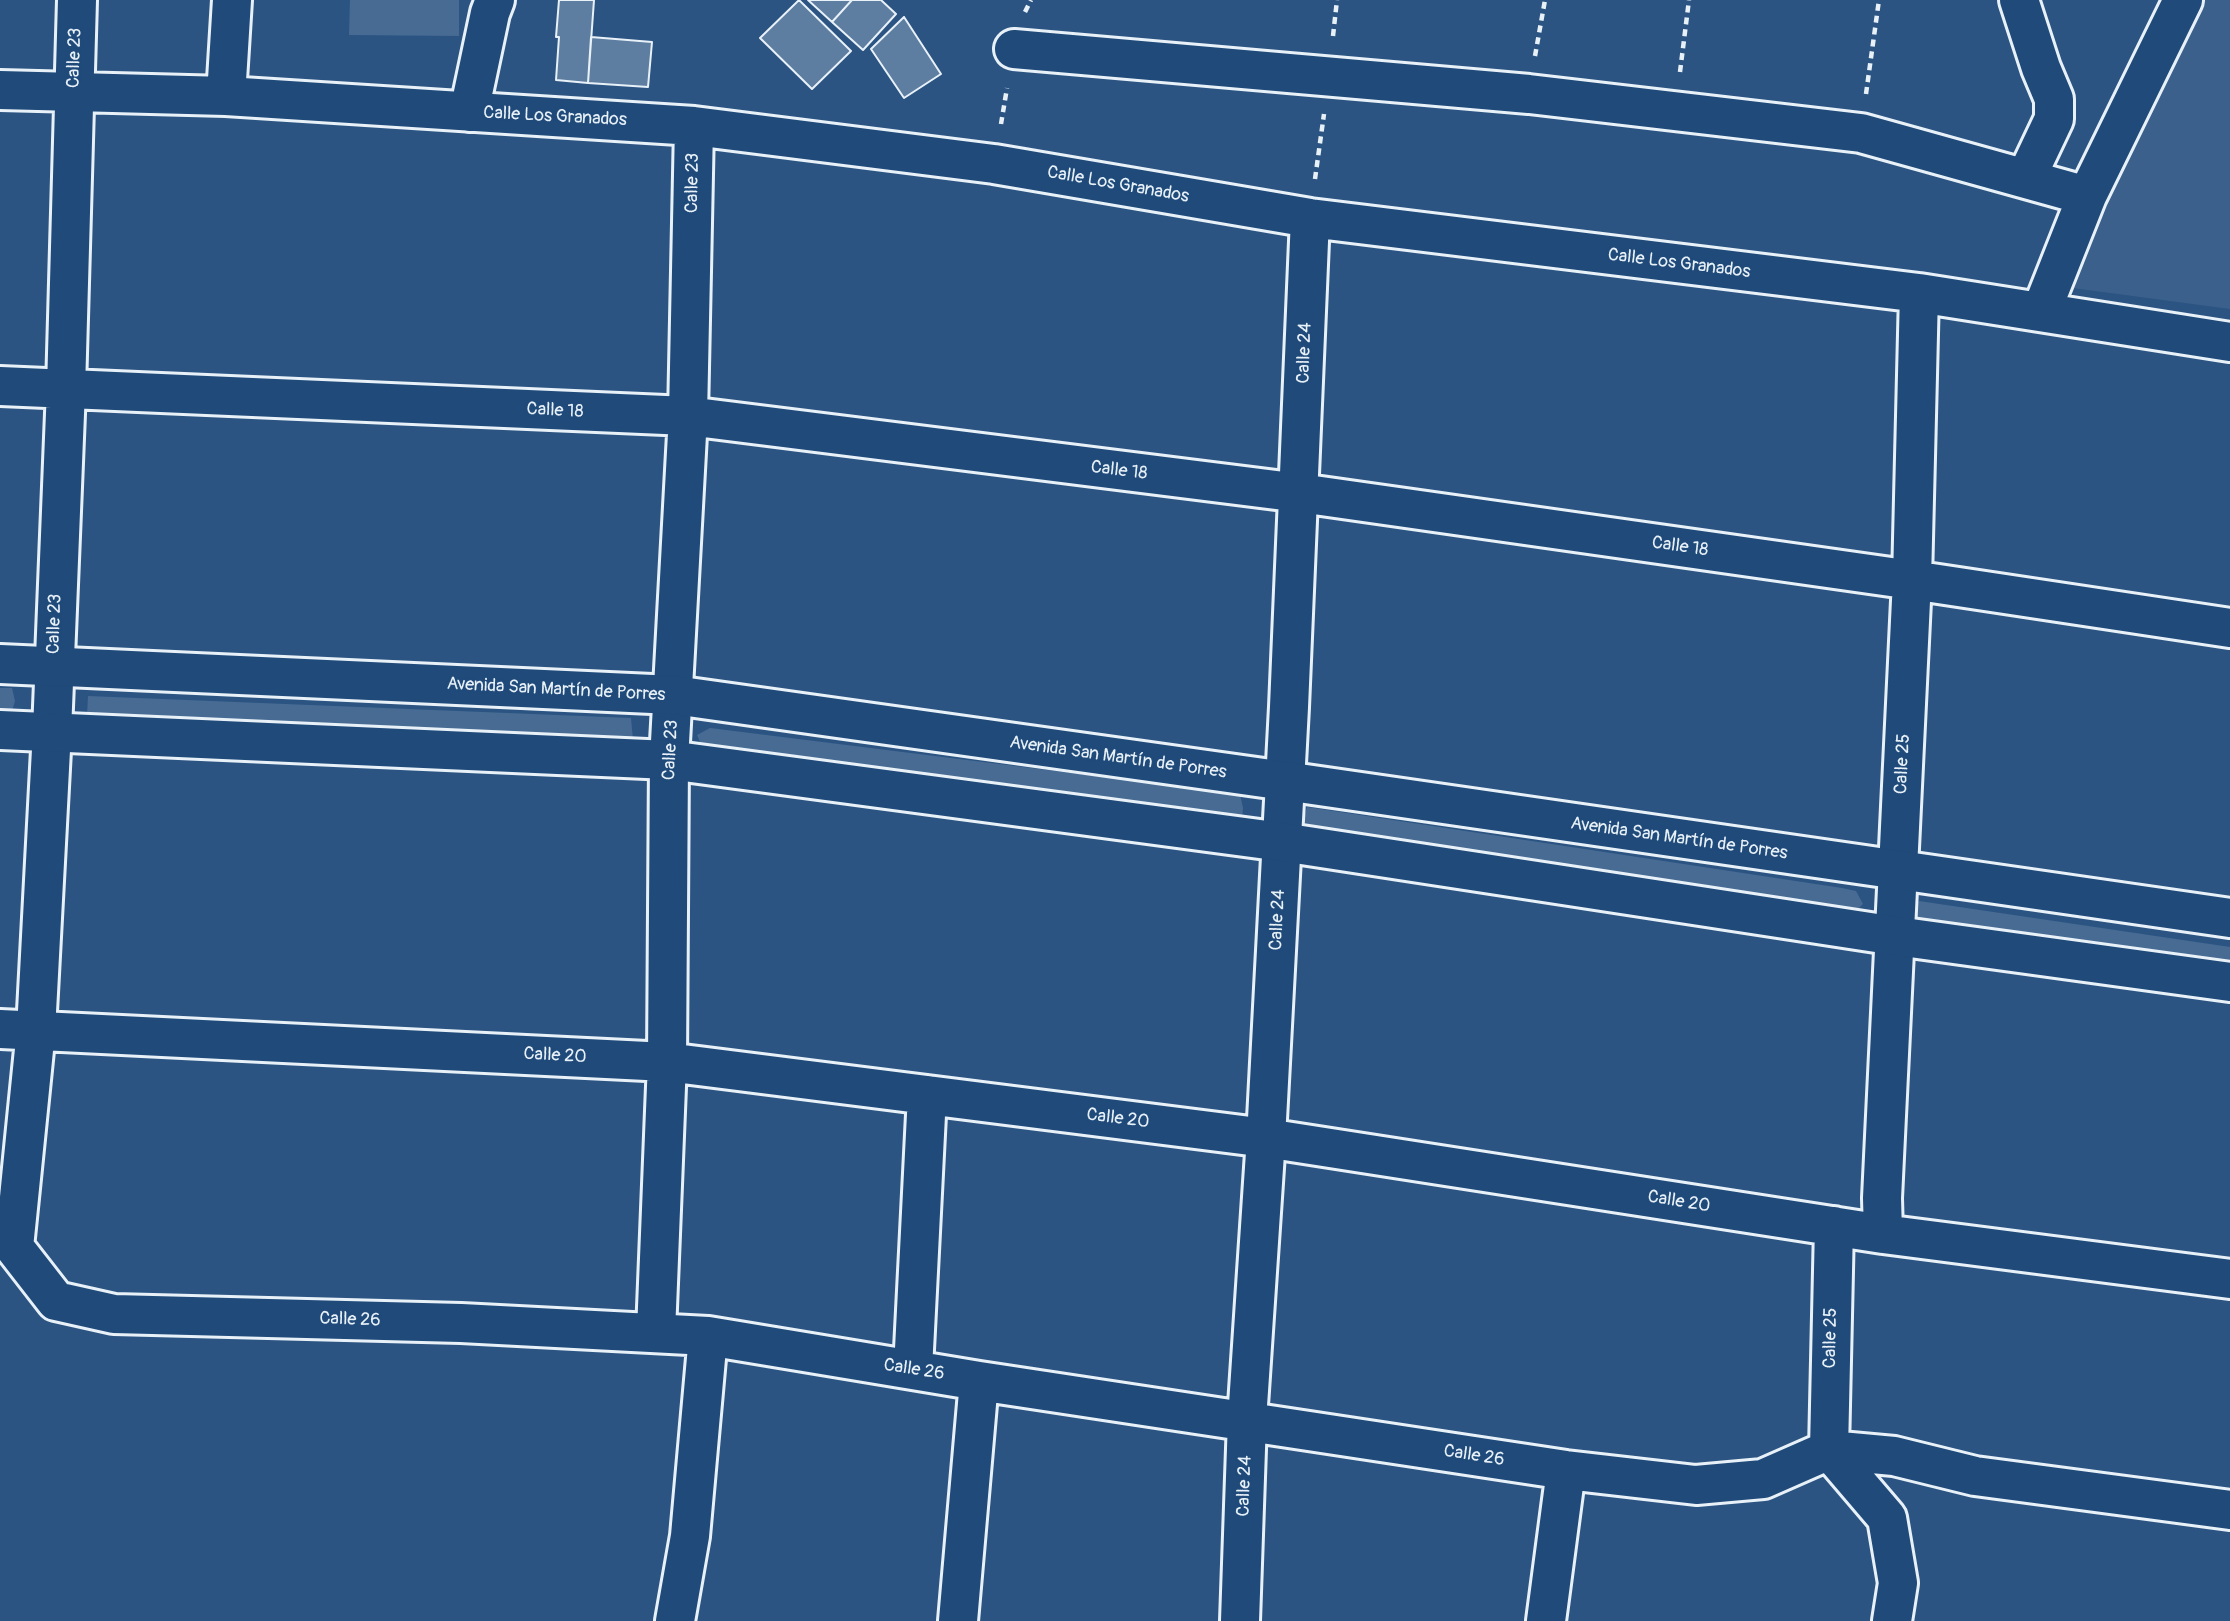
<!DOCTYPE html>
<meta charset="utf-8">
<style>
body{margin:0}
canvas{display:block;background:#2b5482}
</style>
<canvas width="2230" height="1621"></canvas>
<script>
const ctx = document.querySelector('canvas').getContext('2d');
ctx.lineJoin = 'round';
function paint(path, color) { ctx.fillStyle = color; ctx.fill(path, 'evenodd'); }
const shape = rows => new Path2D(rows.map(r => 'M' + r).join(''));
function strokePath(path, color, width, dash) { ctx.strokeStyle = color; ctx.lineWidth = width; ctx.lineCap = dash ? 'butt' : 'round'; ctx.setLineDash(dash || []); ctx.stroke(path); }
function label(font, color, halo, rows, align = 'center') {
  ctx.font = font + ' Pangolin,sans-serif'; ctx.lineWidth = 5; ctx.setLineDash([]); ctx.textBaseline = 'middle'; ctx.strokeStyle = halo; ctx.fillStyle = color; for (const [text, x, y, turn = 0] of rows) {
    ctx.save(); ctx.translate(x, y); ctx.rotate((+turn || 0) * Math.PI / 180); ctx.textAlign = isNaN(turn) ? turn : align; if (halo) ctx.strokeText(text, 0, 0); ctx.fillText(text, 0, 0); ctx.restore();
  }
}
const built = shape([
 [2202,0,2230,0,2230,309,2065,287]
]);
const green = shape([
 [350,0,459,0,459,36,349,35],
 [0,688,12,688,15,701,12,711,0,710],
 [88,696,631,718,633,740,87,716],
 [710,728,1240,794,1243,808,1242,819,703,749,697,735],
 [1307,807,1842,888,1856,891,1863,904,1855,912,1307,830,1304,818],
 [1919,901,2230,947,2230,970,1913,921,1913,909]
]);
const building = shape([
 [559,0,594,0,588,83,556,80,559,37,556,37,559,0],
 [799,0,851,51,812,89,760,38,799,0],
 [808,0,852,0,832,22,808,0],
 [852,0,881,0,896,14,863,50,832,22,852,0],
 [904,17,941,74,904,98,871,49,904,17],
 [591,37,652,42,648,87,588,83,591,37]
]);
const path = shape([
 [1025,12,1031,0],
 [1333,36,1337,0],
 [1535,56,1545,0],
 [1680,72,1689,0],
 [1866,94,1879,0],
 [1001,124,1007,88],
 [1315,179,1324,114]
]);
const minor = shape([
 [2019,0,2041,68,2054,99,2054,119,2026,178],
 [1014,49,1529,94,1861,133,2087,196],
 [0,90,226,96,694,126,994,164,1310,218,1919,293,2230,342],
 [226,96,232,0],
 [469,112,490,13,495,0],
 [2041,312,2087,196,2183,0],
 [0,386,688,416,1300,493,1912,580,2230,628],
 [0,1029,667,1062,1266,1138,1883,1234,2230,1279],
 [1883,1234,1882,1198,1912,580,1919,293],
 [14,1247,56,1301,114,1314,461,1323,708,1336,979,1381,1566,1470,1696,1485,1763,1479,1829,1450,1894,1456,1975,1476,2230,1510],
 [14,1247,36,1030,52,731,66,389,77,0],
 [656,1332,667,1062,669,760,688,416,694,126],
 [913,1369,927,1095],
 [1829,1450,1834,1226],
 [1829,1450,1887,1518,1898,1583,1892,1621],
 [675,1621,690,1536,708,1336],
 [958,1621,979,1381],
 [1240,1621,1247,1420,1266,1138,1289,707,1310,218],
 [1546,1621,1566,1470]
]);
const major = shape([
 [0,664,674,695,1285,781,2230,918],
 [0,730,669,760,1282,842,1896,936,2230,982]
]);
const streetNames = [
 ["Calle 23",75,58,-88],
 ["Calle Los Granados",555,117,3],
 ["Calle 23",693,183,-89],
 ["Calle Los Granados",1118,185,10],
 ["Calle Los Granados",1679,264,7],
 ["Calle 24",1305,353,-88],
 ["Calle 18",555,411,3],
 ["Calle 18",1119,471,7],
 ["Calle 18",1680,547,8],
 ["Calle 23",55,624,-88],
 ["Avenida San Martín de Porres",556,690,3],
 ["Calle 23",671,750,-87],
 ["Avenida San Martín de Porres",1118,758,8],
 ["Calle 25",1903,764,-87],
 ["Avenida San Martín de Porres",1679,839,8],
 ["Calle 24",1278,920,-87],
 ["Calle 20",555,1056,3],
 ["Calle 20",1118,1119,7],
 ["Calle 20",1679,1202,9],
 ["Calle 26",350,1320,2],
 ["Calle 25",1831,1338,-89],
 ["Calle 26",914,1370,9],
 ["Calle 26",1474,1456,9],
 ["Calle 24",1245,1486,-88]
];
paint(built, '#3a608b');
paint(green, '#476b93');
paint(building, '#5d7da1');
strokePath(building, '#e8f1f8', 2);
strokePath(minor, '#e8f1f8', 44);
strokePath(major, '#e8f1f8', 44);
strokePath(path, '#e8f1f8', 4.5, [7, 5]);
strokePath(minor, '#1f4a7a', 38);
strokePath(major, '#1f4a7a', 38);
label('18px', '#e8f1f8', '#1f4a7a', streetNames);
</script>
